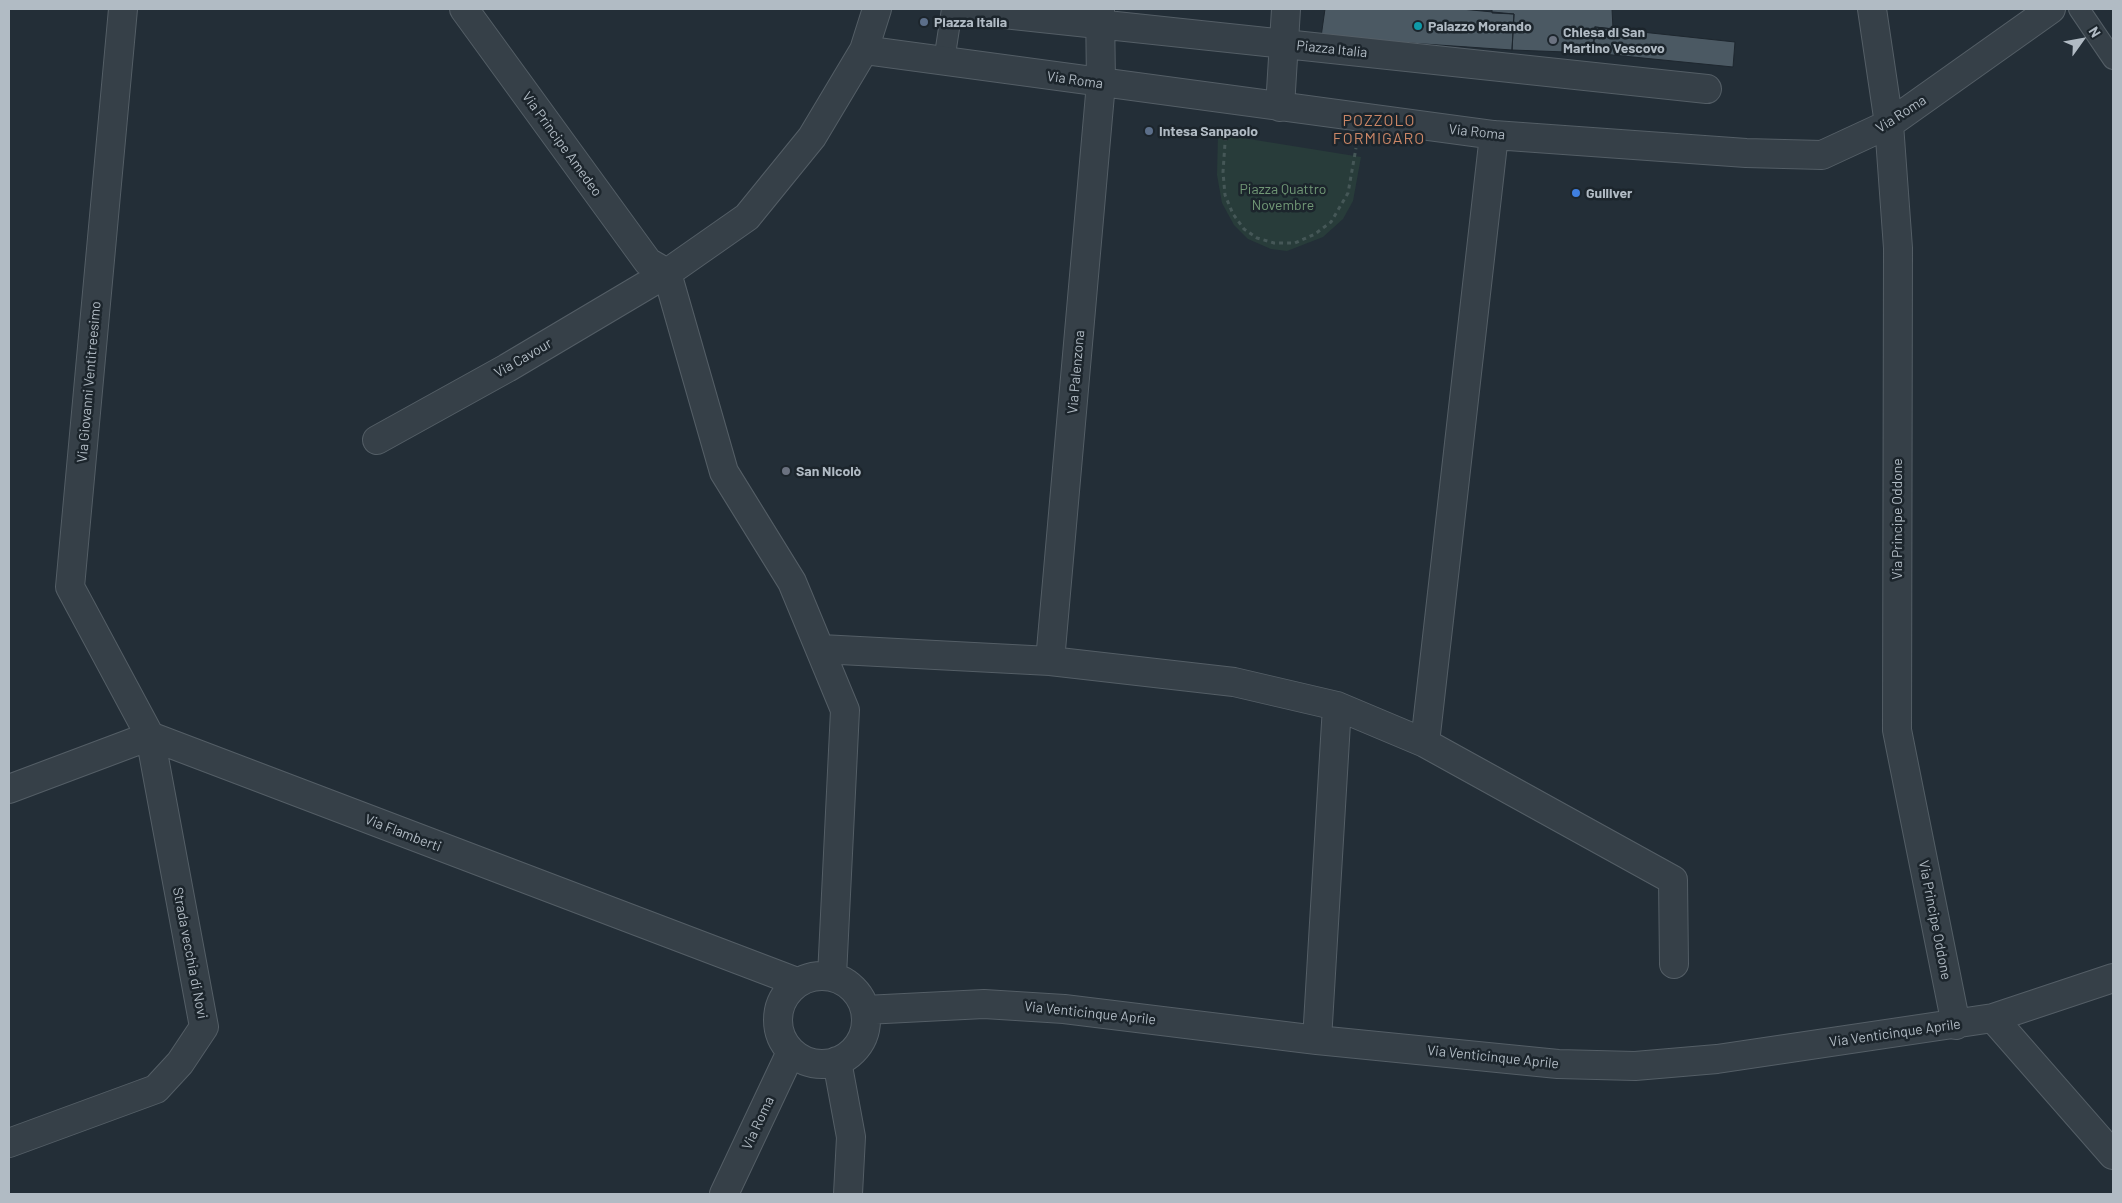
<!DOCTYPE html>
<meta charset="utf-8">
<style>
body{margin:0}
#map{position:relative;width:2122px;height:1203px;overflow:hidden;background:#232e37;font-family:Barlow,sans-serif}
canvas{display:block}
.frame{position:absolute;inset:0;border:10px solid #b1bbc4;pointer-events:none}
.north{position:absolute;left:2057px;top:15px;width:50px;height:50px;-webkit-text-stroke:4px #1c252c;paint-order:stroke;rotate:58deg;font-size:14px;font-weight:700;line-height:20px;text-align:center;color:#b1bbc4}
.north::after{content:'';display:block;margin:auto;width:18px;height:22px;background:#b1bbc4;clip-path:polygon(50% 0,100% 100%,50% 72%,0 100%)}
</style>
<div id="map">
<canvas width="2122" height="1203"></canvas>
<div class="frame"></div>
<div class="north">N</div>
</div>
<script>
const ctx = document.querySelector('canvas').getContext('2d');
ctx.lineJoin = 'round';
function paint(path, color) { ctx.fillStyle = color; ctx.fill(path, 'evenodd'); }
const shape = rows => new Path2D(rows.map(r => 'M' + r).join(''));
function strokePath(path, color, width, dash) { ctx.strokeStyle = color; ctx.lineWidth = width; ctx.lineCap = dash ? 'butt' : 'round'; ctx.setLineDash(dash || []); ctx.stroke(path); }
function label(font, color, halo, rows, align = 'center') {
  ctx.font = font + ' Barlow,sans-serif'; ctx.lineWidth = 5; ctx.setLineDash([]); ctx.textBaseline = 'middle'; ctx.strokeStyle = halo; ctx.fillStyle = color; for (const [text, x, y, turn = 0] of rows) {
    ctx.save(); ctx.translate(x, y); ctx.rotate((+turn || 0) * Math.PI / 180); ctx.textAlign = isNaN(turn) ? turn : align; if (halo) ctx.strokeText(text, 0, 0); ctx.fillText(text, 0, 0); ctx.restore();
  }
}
const green = shape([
 [1218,134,1361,157,1353,201,1343,219,1323,237,1287,251,1271,249,1248,239,1234,225,1222,203,1217,175]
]);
const building = shape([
 [1325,9,1461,9,1514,14,1512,50,1321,37,1325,9],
 [1492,9,1612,9,1613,29,1595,27,1593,53,1512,50,1514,14,1492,13,1492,9],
 [1595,27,1735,42,1733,67,1593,53,1595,27]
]);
const path = shape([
 [1226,129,1223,172,1225,195,1233,214,1244,229,1257,238,1274,243,1295,243,1315,234,1331,222,1348,193,1356,148]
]);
const lane = shape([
 [2079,9,2113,59],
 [944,61,952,9]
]);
const street = shape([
 [464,9,648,262,667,273],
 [957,9,1707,89],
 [1872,9,1889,124,1898,248,1897,730,1956,1025],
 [864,50,1494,135,1746,153,1822,155,1889,124,2051,9],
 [1280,107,1286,9],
 [377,440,507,368,667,273],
 [821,649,1050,661,1234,682,1337,706,1425,743,1673,880,1674,964],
 [1050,661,1101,83,1100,9],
 [1425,743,1494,135],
 [9,789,150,736,797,982],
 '778 1020a44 44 0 1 1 88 0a44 44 0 1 1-88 0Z',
 [832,976,845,710,792,582,724,472,667,273,747,217,812,137,864,50,877,9],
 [865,1010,984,1004,1064,1009,1317,1040,1558,1064,1635,1066,1717,1059,1993,1018,2113,978],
 [1993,1018,2113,1155],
 [1317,1040,1337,706],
 [837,1061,851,1137,848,1194],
 [9,1143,156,1089,180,1063,204,1027,150,736,70,587,123,9],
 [724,1194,791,1052]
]);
const markers = [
 [924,22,5,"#5c6f8a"],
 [1418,26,5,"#0f9aa8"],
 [1553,40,5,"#6b7280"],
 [1149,131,5,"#5c6f8a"],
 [1576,193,5,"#3f7fe0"],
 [786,471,5,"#6b7280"]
];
const poiNames = [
 ["Piazza Italia",934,22],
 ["Palazzo Morando",1428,26],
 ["Chiesa di San",1563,32],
 ["Martino Vescovo",1563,48],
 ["Intesa Sanpaolo",1159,131],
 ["Gulliver",1586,193],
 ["San Nicolò",796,471]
];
const streetNames = [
 ["Piazza Italia",1332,49,6],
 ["Via Roma",1075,80,8],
 ["Via Roma",1901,114,-33],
 ["Via Roma",1477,132,6],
 ["Via Principe Amedeo",562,144,54],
 ["Via Cavour",523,358,-30],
 ["Via Palenzona",1076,372,-85],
 ["Via Giovanni Ventitreesimo",89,382,-85],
 ["Via Principe Oddone",1897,519,-90],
 ["Via Flamberti",403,833,21],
 ["Via Principe Oddone",1935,920,79],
 ["Strada vecchia di Novi",190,953,79],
 ["Via Venticinque Aprile",1090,1013,6],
 ["Via Venticinque Aprile",1895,1033,-8],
 ["Via Venticinque Aprile",1493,1057,6],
 ["Via Roma",758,1123,-65]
];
const parkNames = [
 ["Piazza Quattro",1283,189],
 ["Novembre",1283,205]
];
const quarterNames = [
 ["POZZOLO",1379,121],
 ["FORMIGARO",1379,139]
];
paint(green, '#283c3a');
paint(building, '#4b5963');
strokePath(building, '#1e272f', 1);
strokePath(lane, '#545e66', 22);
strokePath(street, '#545e66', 30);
strokePath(path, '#455757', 3, [4, 4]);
strokePath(lane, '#364048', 20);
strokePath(street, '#364048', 28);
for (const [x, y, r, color] of markers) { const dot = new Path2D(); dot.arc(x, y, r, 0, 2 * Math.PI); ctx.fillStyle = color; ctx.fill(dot); strokePath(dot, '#1c252c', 2); }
label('bold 14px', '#b1bbc4', '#1c252c', poiNames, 'left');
label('14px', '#b1bbc4', '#1c252c', streetNames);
label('14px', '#719876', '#1c252c', parkNames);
ctx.letterSpacing = '1px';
label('16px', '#ca8666', '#1c252c', quarterNames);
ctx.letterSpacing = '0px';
</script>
